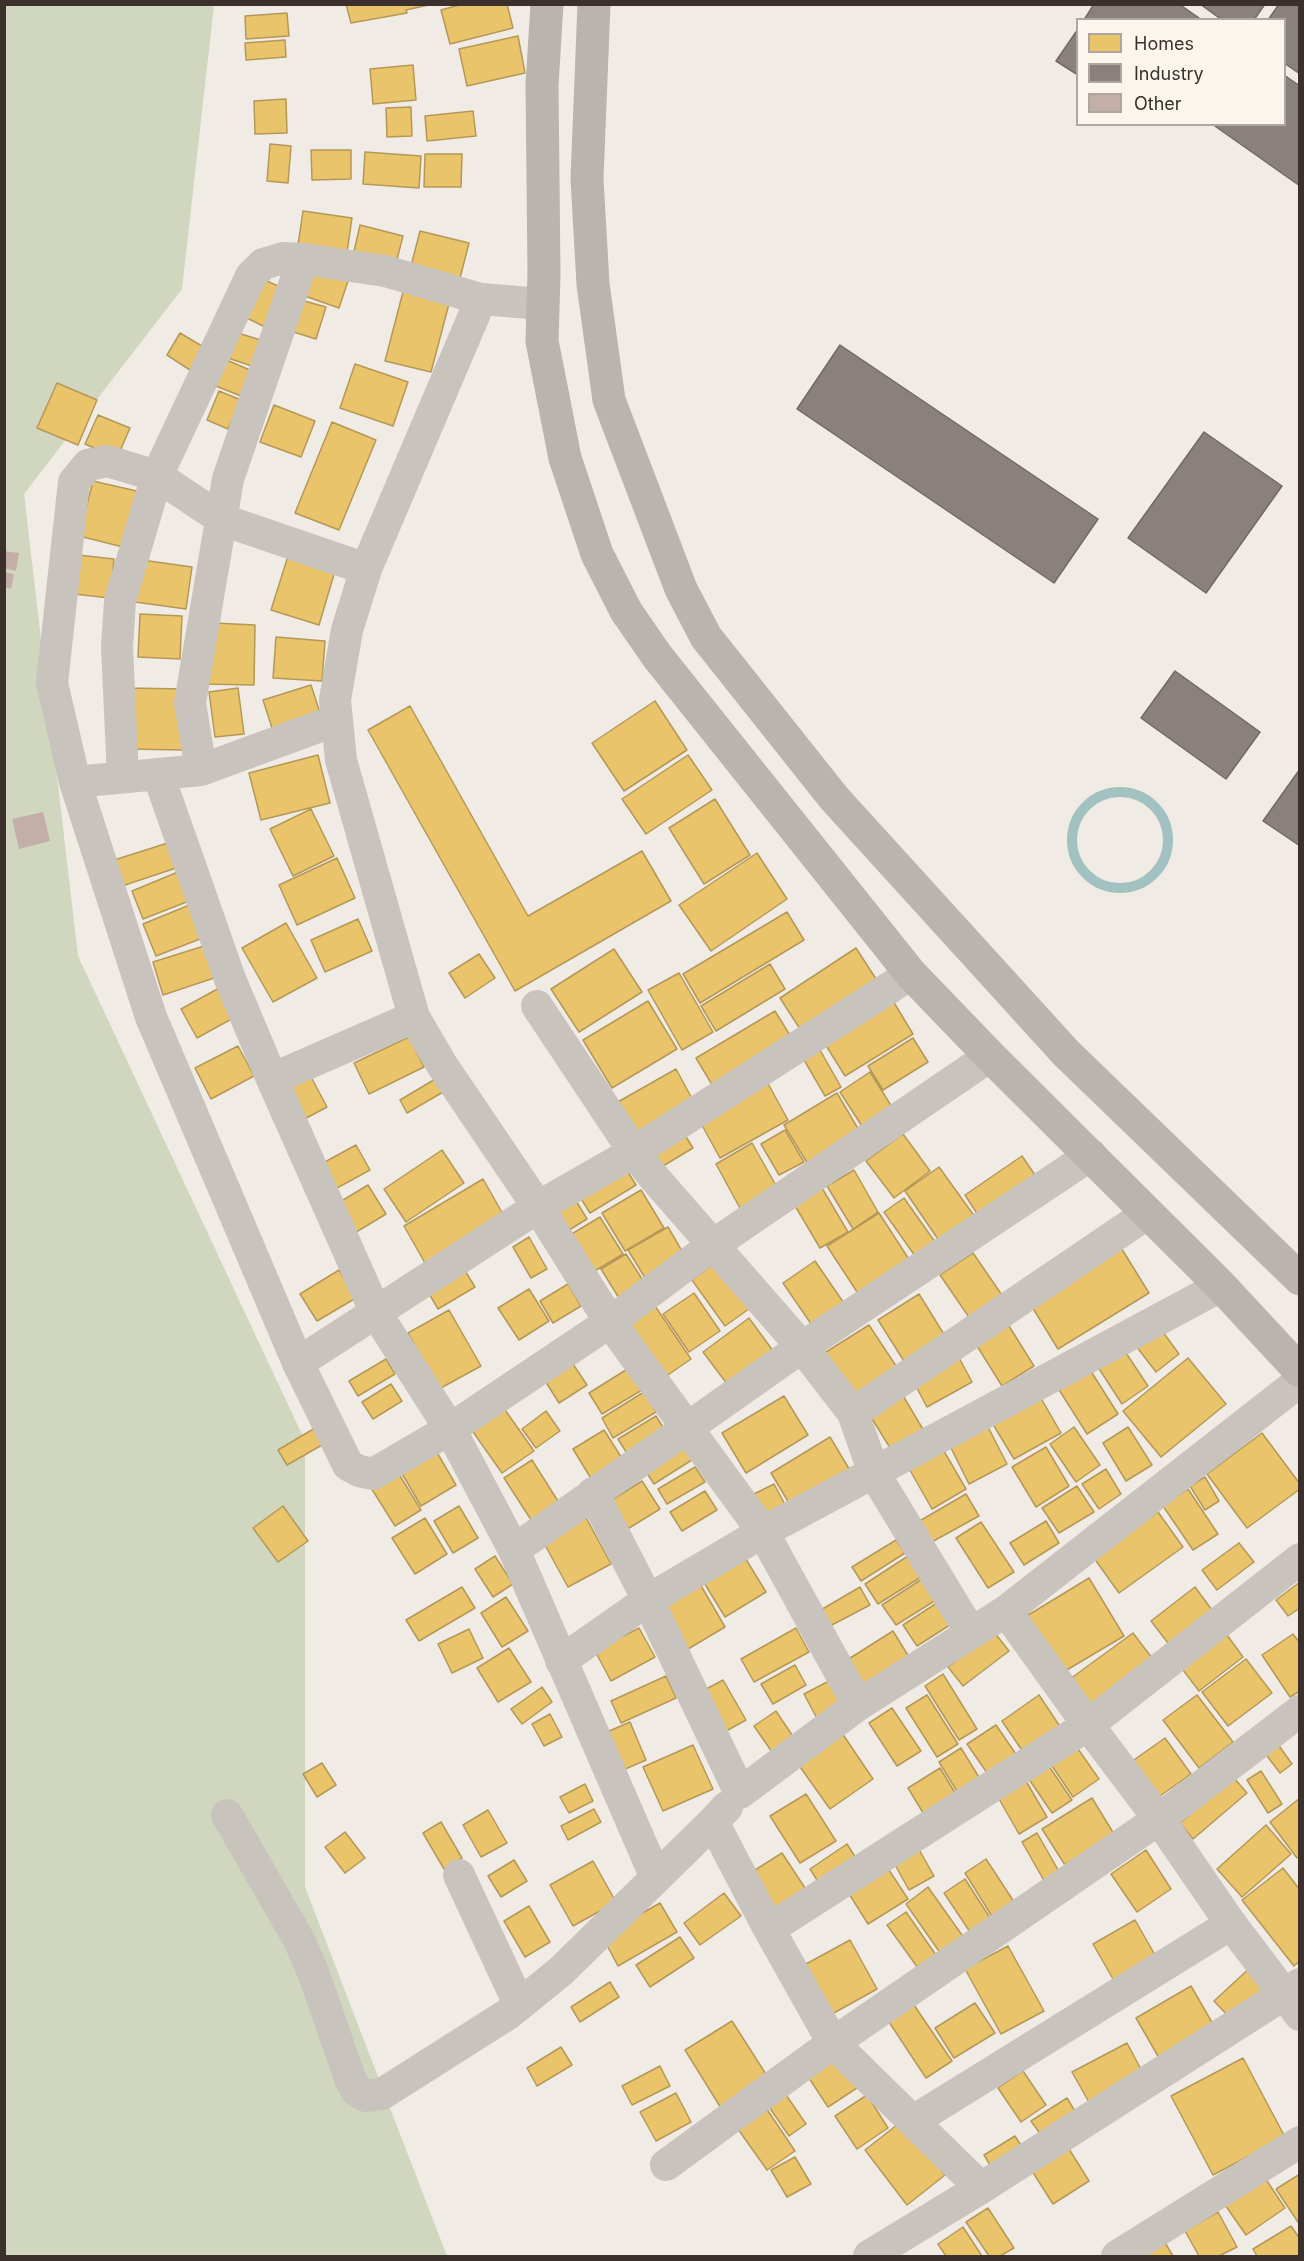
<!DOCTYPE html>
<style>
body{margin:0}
#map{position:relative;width:1304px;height:2261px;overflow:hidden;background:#f0ebe5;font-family:Inter,sans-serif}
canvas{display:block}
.frame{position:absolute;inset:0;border:6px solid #3b302b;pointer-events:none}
.legend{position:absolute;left:1076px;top:18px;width:210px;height:108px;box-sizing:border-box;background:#fbf5ee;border:2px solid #aea6a0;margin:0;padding:8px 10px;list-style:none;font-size:18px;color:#3b302b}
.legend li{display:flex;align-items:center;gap:12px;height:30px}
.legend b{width:30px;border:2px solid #aea6a0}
</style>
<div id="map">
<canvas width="1304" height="2261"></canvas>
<div class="frame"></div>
<ul class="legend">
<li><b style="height:16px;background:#e9c46a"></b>Homes</li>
<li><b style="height:16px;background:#8a817c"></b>Industry</li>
<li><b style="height:16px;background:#c3afa7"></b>Other</li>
</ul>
</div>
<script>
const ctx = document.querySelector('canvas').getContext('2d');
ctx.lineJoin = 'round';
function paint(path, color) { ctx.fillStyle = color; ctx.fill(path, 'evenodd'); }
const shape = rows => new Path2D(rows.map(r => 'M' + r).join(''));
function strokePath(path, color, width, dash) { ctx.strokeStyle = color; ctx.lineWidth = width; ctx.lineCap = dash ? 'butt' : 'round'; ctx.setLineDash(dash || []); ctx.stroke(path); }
const green = shape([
 [5,5,214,5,182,289,24,494,78,956,305,1441,305,1887,447,2256,5,2256]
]);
const homes = shape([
 [346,4,433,4,406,10,407,13,351,23,346,4],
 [463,4,507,4,513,28,450,44,441,10,463,4],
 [287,13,289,36,246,39,245,16,287,13],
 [518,36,525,73,467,86,459,49,518,36],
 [285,40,286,57,246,60,245,43,285,40],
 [413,65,416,100,373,104,370,69,413,65],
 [286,99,287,133,255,134,254,101,286,99],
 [411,107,412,136,387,137,386,108,411,107],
 [473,111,476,136,427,141,425,116,473,111],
 [270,144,291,146,288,183,267,181,270,144],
 [311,150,351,150,351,179,312,180,311,150],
 [365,152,421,156,419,188,363,184,365,152],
 [425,154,462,154,461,187,424,187,425,154],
 [303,211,352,218,347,252,298,245,303,211],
 [360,225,403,236,395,267,353,256,360,225],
 [420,231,469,243,459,282,410,270,420,231],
 [312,266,349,278,339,308,302,295,312,266],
 [260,278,287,290,269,329,243,316,260,278],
 [404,288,450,300,431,372,385,361,404,288],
 [297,299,326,307,316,339,287,330,297,299],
 [231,331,264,341,255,367,222,356,231,331],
 [180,333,207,349,193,372,167,355,180,333],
 [222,358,252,371,241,396,211,384,222,358],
 [355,364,408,382,393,426,340,408,355,364],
 [57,383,97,400,78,445,37,428,57,383],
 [219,391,241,400,228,429,207,420,219,391],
 [274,405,315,421,301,457,260,442,274,405],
 [98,415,130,428,117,458,85,444,98,415],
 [332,422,376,440,339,530,295,513,332,422],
 [93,481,141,492,127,548,79,536,93,481],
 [78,555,114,559,110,598,74,594,78,555],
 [288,556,335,571,319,625,271,610,288,556],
 [142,560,192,567,186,609,135,602,142,560],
 [140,614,182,616,180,659,138,657,140,614],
 [214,623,255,625,254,685,203,684,214,623],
 [276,637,325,641,322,681,273,678,276,637],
 [311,685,321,716,273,731,263,700,311,685],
 [129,688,184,689,183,750,127,749,129,688],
 [238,688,244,734,215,737,209,692,238,688],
 [655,701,687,750,624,791,592,743,655,701],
 [410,706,528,916,642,851,671,901,515,991,368,730,410,706],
 [318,755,330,803,261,820,249,773,318,755],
 [688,755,712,790,646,834,622,799,688,755],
 [715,799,750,855,704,884,669,828,715,799],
 [311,809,334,856,293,876,270,829,311,809],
 [174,841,182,866,119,887,111,861,174,841],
 [757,853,787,899,711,951,679,905,757,853],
 [337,858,355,898,297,925,279,885,337,858],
 [178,872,189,901,143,919,132,891,178,872],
 [192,904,205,937,156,956,143,924,192,904],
 [787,912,804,940,700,1003,683,974,787,912],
 [358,919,372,951,325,972,311,940,358,919],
 [286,923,317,978,273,1002,242,948,286,923],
 [204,946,214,978,163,995,153,962,204,946],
 [856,948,878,982,802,1032,780,998,856,948],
 [614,949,642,992,579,1032,551,989,614,949],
 [479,954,495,978,465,998,449,973,479,954],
 [770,964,785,989,716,1031,701,1006,770,964],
 [679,973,713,1032,682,1050,648,990,679,973],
 [221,987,237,1016,197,1038,181,1009,221,987],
 [890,996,913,1034,845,1076,822,1039,890,996],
 [648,1001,677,1049,612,1088,583,1040,648,1001],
 [775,1011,796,1045,717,1093,696,1058,775,1011],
 [409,1037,424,1067,369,1094,354,1063,409,1037],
 [913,1038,928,1062,883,1090,868,1066,913,1038],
 [816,1043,841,1087,825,1096,800,1053,816,1043],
 [238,1046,254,1076,211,1099,195,1068,238,1046],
 [676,1069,695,1104,636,1137,616,1103,676,1069],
 [870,1072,897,1115,867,1134,840,1092,870,1072],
 [442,1075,450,1088,407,1113,400,1100,442,1075],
 [311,1077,327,1107,297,1123,281,1092,311,1077],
 [766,1080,788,1120,720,1158,698,1118,766,1080],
 [837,1093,860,1132,808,1164,784,1125,837,1093],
 [785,1130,804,1162,779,1175,761,1144,785,1130],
 [683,1132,693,1148,663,1166,653,1150,683,1132],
 [903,1134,930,1171,894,1198,866,1161,903,1134],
 [752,1143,778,1189,741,1210,716,1164,752,1143],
 [356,1145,370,1170,326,1194,312,1169,356,1145],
 [442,1150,464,1183,406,1222,384,1189,442,1150],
 [1022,1156,1037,1178,980,1218,965,1195,1022,1156],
 [621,1161,636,1185,590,1213,575,1189,621,1161],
 [939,1167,975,1217,940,1242,905,1191,939,1167],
 [854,1170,878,1212,853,1229,827,1186,854,1170],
 [483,1179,504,1216,425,1263,404,1226,483,1179],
 [368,1185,386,1214,348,1237,330,1208,368,1185],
 [822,1188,848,1232,820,1248,794,1204,822,1188],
 [641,1190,664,1228,625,1251,602,1213,641,1190],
 [572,1194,587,1219,569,1230,554,1205,572,1194],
 [904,1198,940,1249,920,1263,884,1212,904,1198],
 [879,1213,912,1264,861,1298,827,1246,879,1213],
 [600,1217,623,1254,593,1272,570,1235,600,1217],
 [668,1227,686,1258,647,1281,628,1250,668,1227],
 [529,1237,547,1269,531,1278,513,1247,529,1237],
 [1120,1246,1149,1293,1058,1349,1029,1302,1120,1246],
 [973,1253,1006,1301,973,1323,940,1275,973,1253],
 [626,1254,644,1282,619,1298,601,1269,626,1254],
 [720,1259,753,1306,725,1326,692,1280,720,1259],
 [815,1261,848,1309,816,1331,783,1283,815,1261],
 [461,1264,475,1287,438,1309,424,1285,461,1264],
 [339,1270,356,1298,317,1321,300,1294,339,1270],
 [568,1284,581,1306,553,1323,540,1301,568,1284],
 [529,1289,549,1321,519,1340,498,1308,529,1289],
 [694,1293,720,1331,689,1352,663,1314,694,1293],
 [919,1294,950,1344,909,1369,878,1320,919,1294],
 [655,1306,691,1359,662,1379,626,1326,655,1306],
 [449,1310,481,1366,439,1389,408,1333,449,1310],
 [749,1318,779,1359,734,1393,703,1352,749,1318],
 [1004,1318,1034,1366,1002,1386,972,1338,1004,1318],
 [869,1325,902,1375,851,1408,818,1357,869,1325],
 [1160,1328,1179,1354,1156,1372,1136,1346,1160,1328],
 [1120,1344,1148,1386,1122,1404,1094,1361,1120,1344],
 [956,1352,972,1382,927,1407,911,1377,956,1352],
 [1188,1358,1226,1404,1161,1457,1123,1411,1188,1358],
 [386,1359,395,1374,358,1396,349,1381,386,1359],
 [571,1361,587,1385,559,1403,544,1379,571,1361],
 [1087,1365,1118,1414,1087,1434,1056,1385,1087,1365],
 [629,1368,642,1390,602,1414,589,1393,629,1368],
 [391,1384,402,1401,373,1419,362,1402,391,1384],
 [899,1389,924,1431,892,1451,866,1409,899,1389],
 [644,1392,656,1412,613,1438,602,1418,644,1392],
 [1038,1393,1061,1433,1014,1459,991,1421,1038,1393],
 [784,1396,808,1435,746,1473,722,1433,784,1396],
 [503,1407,534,1451,502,1473,471,1429,503,1407],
 [546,1411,560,1431,536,1448,522,1429,546,1411],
 [656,1416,668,1435,630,1458,618,1439,656,1416],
 [986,1423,1007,1464,969,1484,948,1442,986,1423],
 [320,1425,329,1441,287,1465,278,1450,320,1425],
 [1074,1427,1100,1465,1076,1482,1050,1444,1074,1427],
 [1128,1427,1152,1465,1126,1481,1103,1443,1128,1427],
 [604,1430,623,1460,592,1480,573,1449,604,1430],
 [1262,1433,1300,1484,1300,1489,1247,1528,1207,1474,1262,1433],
 [830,1437,851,1472,792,1508,771,1473,830,1437],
 [684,1441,695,1458,654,1484,643,1467,684,1441],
 [941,1446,966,1489,932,1509,907,1465,941,1446],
 [1046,1447,1069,1486,1036,1507,1012,1467,1046,1447],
 [435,1449,456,1485,421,1506,400,1470,435,1449],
 [532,1460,563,1509,535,1526,504,1478,532,1460],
 [394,1466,421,1510,395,1526,368,1483,394,1466],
 [695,1467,705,1482,667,1504,658,1489,695,1467],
 [1106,1469,1121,1494,1099,1509,1082,1484,1106,1469],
 [1205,1477,1219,1501,1205,1510,1190,1486,1205,1477],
 [642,1481,660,1509,621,1533,604,1505,642,1481],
 [774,1484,788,1510,764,1523,750,1496,774,1484],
 [1077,1486,1094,1512,1059,1533,1042,1508,1077,1486],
 [1188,1489,1218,1534,1193,1550,1163,1506,1188,1489],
 [705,1491,717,1510,682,1531,670,1512,705,1491],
 [966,1494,979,1516,928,1544,916,1523,966,1494],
 [283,1506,308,1541,278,1562,253,1528,283,1506],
 [459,1506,478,1538,453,1553,434,1521,459,1506],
 [583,1512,611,1564,568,1587,540,1536,583,1512],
 [1158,1512,1183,1547,1119,1593,1094,1558,1158,1512],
 [425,1518,447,1554,415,1574,392,1538,425,1518],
 [1046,1521,1059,1543,1024,1565,1010,1543,1046,1521],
 [981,1522,1014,1572,988,1588,956,1538,981,1522],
 [896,1540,905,1553,861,1581,852,1567,896,1540],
 [1239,1543,1254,1562,1217,1590,1202,1570,1239,1543],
 [495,1556,513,1584,493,1597,475,1569,495,1556],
 [744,1556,766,1592,725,1617,703,1581,744,1556],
 [908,1556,921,1577,878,1604,865,1584,908,1556],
 [696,1577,725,1627,683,1652,654,1601,696,1577],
 [1089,1578,1124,1636,1060,1674,1025,1617,1089,1578],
 [922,1579,936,1600,896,1625,882,1605,922,1579],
 [1300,1582,1300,1608,1288,1616,1276,1600,1300,1582],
 [462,1587,475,1608,419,1641,406,1620,462,1587],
 [860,1587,870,1605,828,1627,819,1611,860,1587],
 [1195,1587,1215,1614,1171,1647,1151,1621,1195,1587],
 [506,1597,528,1631,502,1647,481,1613,506,1597],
 [940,1601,953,1623,917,1646,903,1625,940,1601],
 [639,1628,655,1657,611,1681,595,1651,639,1628],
 [796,1628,809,1652,754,1682,741,1659,796,1628],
 [1222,1628,1243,1657,1199,1691,1177,1662,1222,1628],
 [469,1629,483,1658,452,1673,438,1644,469,1629],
 [893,1631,909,1657,861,1685,847,1660,893,1631],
 [994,1632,1009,1651,963,1686,948,1667,994,1632],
 [1133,1633,1155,1662,1092,1708,1070,1679,1133,1633],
 [1293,1634,1300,1643,1300,1691,1290,1697,1262,1655,1293,1634],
 [509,1648,531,1682,498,1702,477,1668,509,1648],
 [1246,1659,1272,1693,1228,1726,1202,1692,1246,1659],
 [795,1665,806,1685,773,1704,761,1684,795,1665],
 [943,1674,977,1729,959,1740,925,1686,943,1674],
 [666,1676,676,1698,621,1723,611,1701,666,1676],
 [723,1680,746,1720,719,1735,697,1694,723,1680],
 [829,1681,845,1711,820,1724,804,1694,829,1681],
 [542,1687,552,1702,522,1724,511,1709,542,1687],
 [927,1695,958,1744,937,1757,906,1708,927,1695],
 [1039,1695,1065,1734,1028,1759,1002,1721,1039,1695],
 [1197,1695,1233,1742,1199,1768,1163,1720,1197,1695],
 [892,1708,921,1751,897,1766,869,1723,892,1708],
 [776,1711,794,1738,772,1752,754,1726,776,1711],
 [550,1714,562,1737,544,1746,532,1724,550,1714],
 [630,1722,646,1760,616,1773,600,1735,630,1722],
 [996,1725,1020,1760,992,1780,967,1744,996,1725],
 [842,1733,873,1779,830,1809,798,1764,842,1733],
 [1165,1738,1191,1774,1150,1803,1124,1767,1165,1738],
 [1071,1739,1099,1779,1073,1797,1046,1757,1071,1739],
 [1277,1743,1292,1764,1280,1773,1264,1752,1277,1743],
 [693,1745,713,1789,663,1811,643,1767,693,1745],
 [961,1748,985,1787,963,1801,939,1762,961,1748],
 [1044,1759,1072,1800,1052,1813,1024,1772,1044,1759],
 [322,1763,336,1785,317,1797,303,1774,322,1763],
 [940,1768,960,1801,928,1821,908,1788,940,1768],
 [1261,1771,1282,1804,1268,1813,1247,1780,1261,1771],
 [1023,1776,1047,1817,1019,1834,995,1792,1023,1776],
 [1234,1778,1247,1793,1193,1839,1180,1823,1234,1778],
 [585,1784,593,1801,569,1813,560,1797,585,1784],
 [806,1794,836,1841,800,1863,770,1816,806,1794],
 [1092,1798,1114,1834,1065,1865,1042,1829,1092,1798],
 [1300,1798,1300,1856,1297,1858,1270,1822,1300,1798],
 [594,1809,601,1822,568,1840,561,1826,594,1809],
 [488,1810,507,1843,481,1857,463,1825,488,1810],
 [441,1822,462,1858,444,1869,423,1833,441,1822],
 [1266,1825,1291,1854,1242,1897,1217,1869,1266,1825],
 [345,1832,365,1858,345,1873,325,1847,345,1832],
 [1037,1833,1061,1875,1046,1884,1022,1842,1037,1833],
 [913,1839,934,1876,909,1890,889,1854,913,1839],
 [847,1844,859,1863,822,1888,810,1869,847,1844],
 [1146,1850,1171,1889,1137,1912,1111,1874,1146,1850],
 [782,1853,805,1888,775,1908,752,1872,782,1853],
 [986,1859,1020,1911,998,1926,965,1873,986,1859],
 [514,1860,527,1881,501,1897,488,1876,514,1860],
 [593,1861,616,1902,573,1926,550,1885,593,1861],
 [885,1864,908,1899,868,1924,846,1889,885,1864],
 [1283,1868,1300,1890,1300,1961,1294,1966,1242,1900,1283,1868],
 [965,1879,994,1924,974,1938,944,1893,965,1879],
 [928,1887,964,1938,941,1954,906,1904,928,1887],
 [724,1893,741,1916,700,1945,684,1923,724,1893],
 [660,1903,677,1932,618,1966,602,1936,660,1903],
 [529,1906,550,1942,525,1957,504,1921,529,1906],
 [906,1912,936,1955,918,1968,887,1925,906,1912],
 [1135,1920,1159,1962,1117,1986,1093,1944,1135,1920],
 [680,1937,694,1958,650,1987,636,1965,680,1937],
 [850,1940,877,1989,832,2014,806,1964,850,1940],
 [1008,1946,1044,2011,1001,2034,965,1969,1008,1946],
 [1253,1965,1271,1984,1232,2020,1214,2001,1253,1965],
 [610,1982,619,1997,580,2022,571,2007,610,1982],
 [1191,1986,1217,2031,1162,2063,1136,2018,1191,1986],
 [912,2002,952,2061,926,2078,887,2019,912,2002],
 [975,2003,995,2033,954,2058,935,2028,975,2003],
 [732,2021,769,2079,721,2108,685,2050,732,2021],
 [1127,2043,1144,2075,1090,2104,1072,2072,1127,2043],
 [561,2047,572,2065,537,2086,527,2068,561,2047],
 [839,2049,863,2084,828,2107,805,2072,839,2049],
 [1243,2058,1285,2137,1213,2175,1171,2096,1243,2058],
 [660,2066,670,2086,632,2105,622,2086,660,2066],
 [1023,2071,1046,2105,1021,2122,998,2088,1023,2071],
 [782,2089,806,2124,789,2136,765,2101,782,2089],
 [676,2093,691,2122,656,2141,640,2112,676,2093],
 [867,2095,888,2128,857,2149,835,2116,867,2095],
 [1067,2098,1076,2113,1041,2135,1031,2121,1067,2098],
 [762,2102,795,2151,767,2170,733,2122,762,2102],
 [902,2121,945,2175,907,2205,865,2150,902,2121],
 [1015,2136,1024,2150,993,2170,984,2155,1015,2136],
 [1069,2149,1089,2181,1053,2204,1032,2171,1069,2149],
 [795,2157,811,2184,787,2197,771,2170,795,2157],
 [1300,2174,1300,2225,1276,2189,1300,2174],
 [1263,2175,1285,2208,1246,2235,1223,2202,1263,2175],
 [988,2208,1014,2248,1000,2256,989,2256,966,2222,988,2208],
 [1218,2212,1237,2247,1219,2256,1199,2256,1185,2231,1218,2212],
 [1291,2226,1300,2239,1300,2256,1257,2256,1253,2249,1291,2226],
 [963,2227,982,2256,946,2256,938,2244,963,2227],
 [1164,2241,1173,2256,1137,2256,1164,2241]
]);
const industry = shape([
 [1094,4,1179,4,1202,20,1084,20,1094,4],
 [1200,4,1265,4,1254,20,1222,20,1200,4],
 [1279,4,1300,4,1300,74,1284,63,1284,20,1268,20,1279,4],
 [1078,29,1078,75,1056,61,1078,29],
 [1284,75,1300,86,1300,186,1212,124,1284,124,1284,75],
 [840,345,1098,519,1054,583,797,409,840,345],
 [1204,432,1282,486,1206,593,1128,538,1204,432],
 [1175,671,1260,732,1226,779,1141,718,1175,671],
 [1300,769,1300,846,1263,821,1300,769]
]);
const stream = shape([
 '1072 840a48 48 0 1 1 96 0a48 48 0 1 1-96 0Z'
]);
const building = shape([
 [4,551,19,553,16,571,4,568],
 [4,572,14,574,11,589,4,587],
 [43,812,50,841,19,849,12,819]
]);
const street = shape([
 [543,304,481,299,366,569,347,630,335,700,341,760,414,1017,442,1065,538,1207,610,1322,763,1532,858,1705],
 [366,569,223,520,157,476,107,461,88,465,74,482,52,683,75,782,151,1017,298,1363,348,1465,359,1471,373,1474,450,1429,610,1322,713,1245,990,1056],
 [201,770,190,703,228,479,303,259],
 [158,774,230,979,272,1079,376,1313,450,1429,514,1550,656,1878],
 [123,777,117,647,120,601,157,476,251,276,263,264,283,258,303,259,385,271,481,299],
 [75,782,201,770,337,720],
 [537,1006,634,1152,651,1174,802,1347,853,1413,874,1473,971,1633],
 [272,1079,414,1017],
 [298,1363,538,1207,634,1152,911,974],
 [853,1413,1148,1213],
 [593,1493,648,1600,740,1793,858,1705,1006,1611,1300,1381],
 [514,1550,802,1347,1091,1155],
 [1006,1611,1088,1725,1159,1819,1231,1924,1300,2015],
 [561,1661,648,1600,763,1532,1221,1286],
 [727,1807,713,1822,769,1929,833,2043,981,2188],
 [227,1815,299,1940,313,1972,351,2081,356,2090,366,2096,382,2094,508,2014,561,1971,713,1822],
 [459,1875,519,2004],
 [769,1929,1088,1725,1300,1559],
 [913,2121,1231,1924],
 [666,2165,833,2043,1159,1819,1300,1711],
 [869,2256,981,2188,1300,1984],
 [1117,2256,1300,2142]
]);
const secondary = shape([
 [547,4,542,85,544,274,542,341,565,458,597,554,626,611,657,656,911,974,990,1056,1221,1286,1300,1371],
 [594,4,587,179,593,284,609,400,681,589,706,637,834,798,1066,1053,1300,1279]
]);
paint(green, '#d1d6bf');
paint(homes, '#e9c46a');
strokePath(homes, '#b59857', 1.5);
paint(industry, '#8a817c');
strokePath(industry, '#726964', 1.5);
strokePath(stream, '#a1c2c1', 10);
paint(building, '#c3afa7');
strokePath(street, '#c9c3be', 32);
strokePath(secondary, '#bab3ae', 33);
</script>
